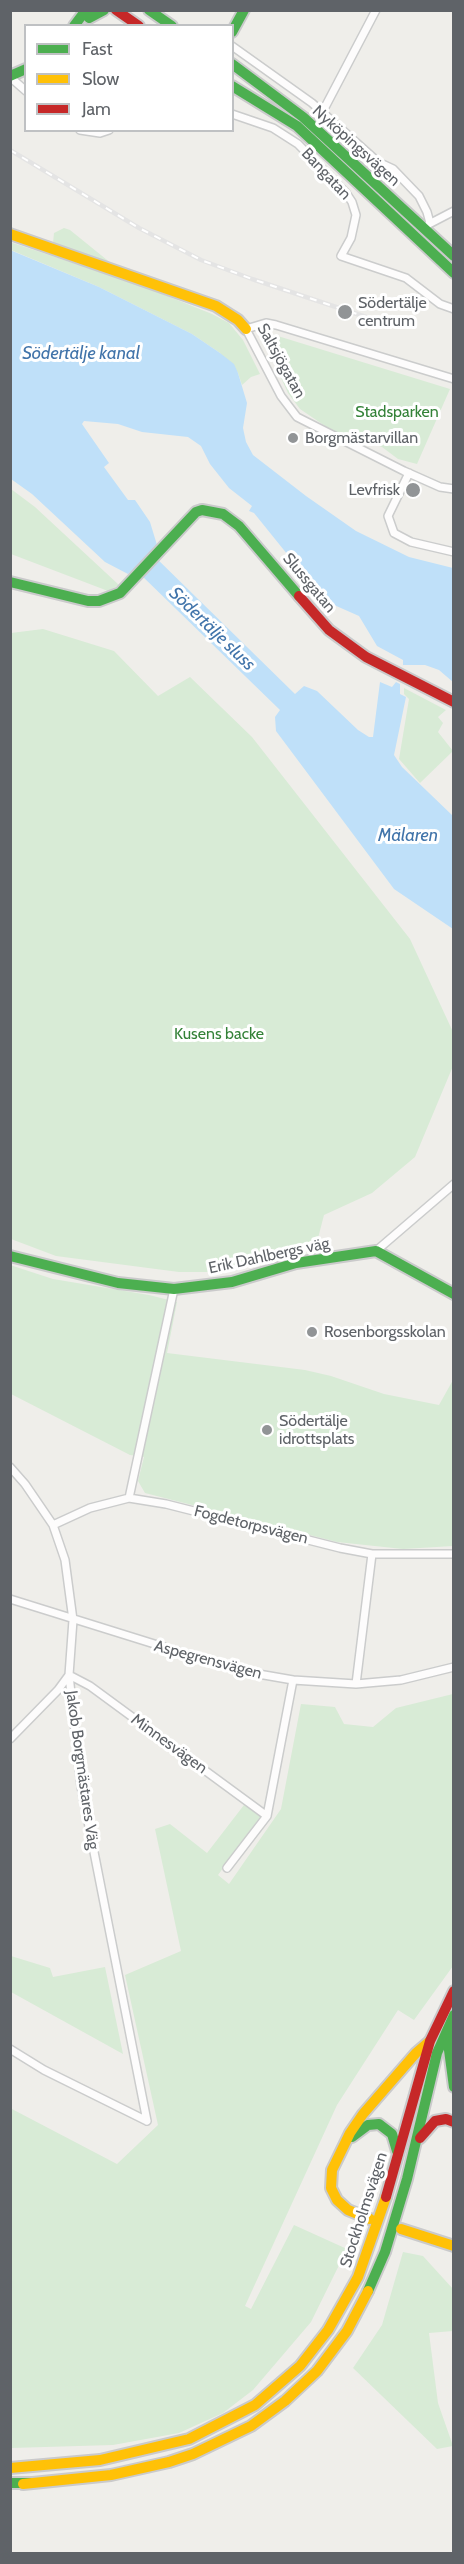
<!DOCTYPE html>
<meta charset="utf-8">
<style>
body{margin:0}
#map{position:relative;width:464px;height:2564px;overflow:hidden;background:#efeeea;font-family:Cabin,sans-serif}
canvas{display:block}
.frame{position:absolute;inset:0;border:12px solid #5f6368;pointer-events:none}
.legend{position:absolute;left:24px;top:24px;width:210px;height:108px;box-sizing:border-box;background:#fff;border:2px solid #bfc1c3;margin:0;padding:8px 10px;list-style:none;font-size:18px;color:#5f6368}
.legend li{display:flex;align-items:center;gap:12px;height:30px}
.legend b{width:30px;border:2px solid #bfc1c3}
</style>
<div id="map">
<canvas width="464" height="2564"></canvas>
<div class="frame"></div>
<ul class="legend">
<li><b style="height:8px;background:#4caf50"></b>Fast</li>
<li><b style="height:8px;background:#ffc107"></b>Slow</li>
<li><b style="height:8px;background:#c62828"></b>Jam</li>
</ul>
</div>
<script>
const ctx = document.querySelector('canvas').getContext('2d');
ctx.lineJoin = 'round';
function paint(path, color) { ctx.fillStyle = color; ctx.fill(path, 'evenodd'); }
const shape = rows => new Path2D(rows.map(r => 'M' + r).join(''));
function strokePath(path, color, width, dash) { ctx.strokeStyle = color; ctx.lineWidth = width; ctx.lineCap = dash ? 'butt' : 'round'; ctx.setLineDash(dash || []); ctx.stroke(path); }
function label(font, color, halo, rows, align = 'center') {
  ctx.font = font + ' Cabin,sans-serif'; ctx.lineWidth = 6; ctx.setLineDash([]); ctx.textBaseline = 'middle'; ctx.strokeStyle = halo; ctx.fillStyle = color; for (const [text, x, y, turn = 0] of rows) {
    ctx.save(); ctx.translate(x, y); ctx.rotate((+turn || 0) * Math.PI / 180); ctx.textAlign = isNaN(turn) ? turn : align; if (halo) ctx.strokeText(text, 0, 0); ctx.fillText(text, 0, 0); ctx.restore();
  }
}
const green = shape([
 [64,228,70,230,112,264,53,243,54,233],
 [10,242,145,287,212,314,229,323,243,340,260,374,251,377,242,385,238,373,220,353,192,334,99,287,11,250],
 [268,333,450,389,417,464,398,459,382,447,355,437,347,438,328,428,300,409,288,393,263,340],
 [11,489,35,507,119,585,108,591,11,554],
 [43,629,114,651,158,696,190,677,252,737,410,939,453,1032,453,1066,415,1157,372,1193,324,1215,316,1246,207,1272,179,1272,56,1256,11,1239,11,633],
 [404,688,446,710,438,717,443,723,438,732,453,751,420,783,399,759,409,699,404,694],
 [10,1265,53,1279,149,1295,177,1302,167,1353,305,1370,331,1376,384,1394,439,1405,453,1380,453,1546,403,1549,337,1542,145,1493,138,1481,144,1457,130,1455,11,1394],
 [453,1694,453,1966,414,2020,398,2010,337,2105,245,2306,251,2309,294,2225,347,2249,311,2322,253,2390,223,2413,179,2433,113,2445,11,2448,10,2108,117,2164,158,2125,125,1975,181,1951,155,1829,170,1824,207,1853,244,1805,261,1816,218,1875,229,1884,281,1809,301,1704,335,1707,344,1724,373,1727,396,1708],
 [11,1956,50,1968,53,1977,105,1967,123,2054,11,1992],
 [403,2252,423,2256,453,2289,453,2331,429,2333,438,2403,453,2446,437,2449,353,2368,382,2325]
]);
const water = shape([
 [10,250,99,287,192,334,220,353,234,364,238,373,247,403,243,428,246,442,253,455,306,496,356,531,409,557,453,568,453,682,439,670,425,665,403,665,403,660,377,646,359,616,325,601,254,513,249,511,252,506,229,488,210,464,201,446,188,437,142,432,118,424,84,421,82,424,109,463,104,467,128,500,135,500,150,522,157,545,150,552,295,694,304,686,317,691,358,730,369,737,373,737,380,682,392,687,396,682,400,684,400,694,406,697,394,755,402,767,453,816,453,929,394,889,276,731,275,717,280,710,140,574,134,569,128,574,105,562,32,494,11,479]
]);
const street = shape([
 [232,46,312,103,378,162,393,169,419,196,427,212,430,223],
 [10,77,26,91],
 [323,111,376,10],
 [232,114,273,128,298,144,346,193,352,202,356,215,351,238,341,256,406,278,440,304,454,309],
 [80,130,100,133,109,130],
 [429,224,454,211],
 [454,379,276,325,266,323,246,329,281,396,297,417,404,471,440,487,454,489],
 [409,473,388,516,394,533,411,542,454,552],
 [376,1251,454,1184],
 [10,1467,25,1484,53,1525,65,1560,73,1620,69,1675,81,1786,147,2121],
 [129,1498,174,1289],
 [53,1525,90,1508,129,1498,166,1504,340,1548,372,1554,454,1554],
 [10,1599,241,1671,293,1680,356,1684,401,1680,454,1667],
 [69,1675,90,1686,267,1816],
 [356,1684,372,1554],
 [10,1739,58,1690,69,1675],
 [227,1868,267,1816,293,1680],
 [10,2049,44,2070,147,2121]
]);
const fast = shape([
 [149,10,172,26],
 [89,18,104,10],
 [74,26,86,10],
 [232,32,244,10],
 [232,64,303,117,454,256],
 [10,76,26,69],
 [232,86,297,126,454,273],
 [10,582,88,601,99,601,120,593,196,512,202,510,223,514,239,526,299,596],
 [10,1256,118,1283,174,1289,232,1282,296,1263,376,1251,454,1294],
 [451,2027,449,2050,454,2087],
 [352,2137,368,2125,379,2124,392,2134,397,2151],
 [368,2291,385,2252,407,2179,437,2053,454,2015],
 [10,2483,29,2483]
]);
const slow = shape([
 [10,234,216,306,238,320,246,329],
 [370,2219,348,2210,337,2200,331,2188,332,2170,350,2133,363,2114,416,2053,430,2041],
 [401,2229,454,2246],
 [10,2468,100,2460,189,2439,255,2405,300,2366,328,2330,358,2277,386,2197],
 [23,2484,111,2475,169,2462,193,2454,251,2426,285,2401,317,2371,347,2331,368,2291]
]);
const jam = shape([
 [116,10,139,26],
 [299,596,329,630,366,657,454,702],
 [420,2138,435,2121,446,2119,454,2122],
 [386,2197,430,2041,454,1991]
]);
const rail = shape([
 [10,150,139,228,201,260,252,279,390,325]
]);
const markers = [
 [345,312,8,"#919496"],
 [293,438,6,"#919496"],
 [413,490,8,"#919496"],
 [312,1332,6,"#919496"],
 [267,1430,6,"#919496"]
];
const streetNames = [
 ["Nyköpingsvägen",356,146,42],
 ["Bangatan",326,174,47],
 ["Saltsjögatan",281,361,61],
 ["Slussgatan",309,583,50],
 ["Erik Dahlbergs väg",269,1256,-12],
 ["Fogdetorpsvägen",251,1525,14],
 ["Aspegrensvägen",208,1660,15],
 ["Minnesvägen",169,1744,36],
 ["Jakob Borgmästares Väg",82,1770,82],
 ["Stockholmsvägen",364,2210,-72]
];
const poiNames = [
 ["Södertälje",358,303],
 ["centrum",358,321],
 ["Borgmästarvillan",305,438],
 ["Levfrisk",400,490,"right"],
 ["Rosenborgsskolan",324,1332],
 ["Södertälje",279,1421],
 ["idrottsplats",279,1439]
];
const parkNames = [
 ["Stadsparken",397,412],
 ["Kusens backe",219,1034]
];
const waterNames = [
 ["Södertälje kanal",81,354],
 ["Södertälje sluss",212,629,44],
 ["Mälaren",408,836]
];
paint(green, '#d8ebd6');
paint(water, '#bfe0f9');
strokePath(street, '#cbcccc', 10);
strokePath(fast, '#cacacb', 14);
strokePath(slow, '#cacacb', 14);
strokePath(jam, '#cacacb', 14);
strokePath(street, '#fdfcfc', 7);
strokePath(fast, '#4caf50', 10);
strokePath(slow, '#ffc107', 10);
strokePath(jam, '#c62828', 10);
strokePath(rail, '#e4e4e4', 4.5);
strokePath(rail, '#fff', 2, [7]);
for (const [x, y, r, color] of markers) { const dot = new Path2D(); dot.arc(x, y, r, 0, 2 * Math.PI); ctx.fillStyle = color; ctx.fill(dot); strokePath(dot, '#fff', 2); }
label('16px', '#5f6368', '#fff', streetNames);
label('16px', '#5f6368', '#fff', poiNames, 'left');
label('16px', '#348238', '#fff', parkNames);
label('italic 18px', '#4174aa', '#fff', waterNames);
</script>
